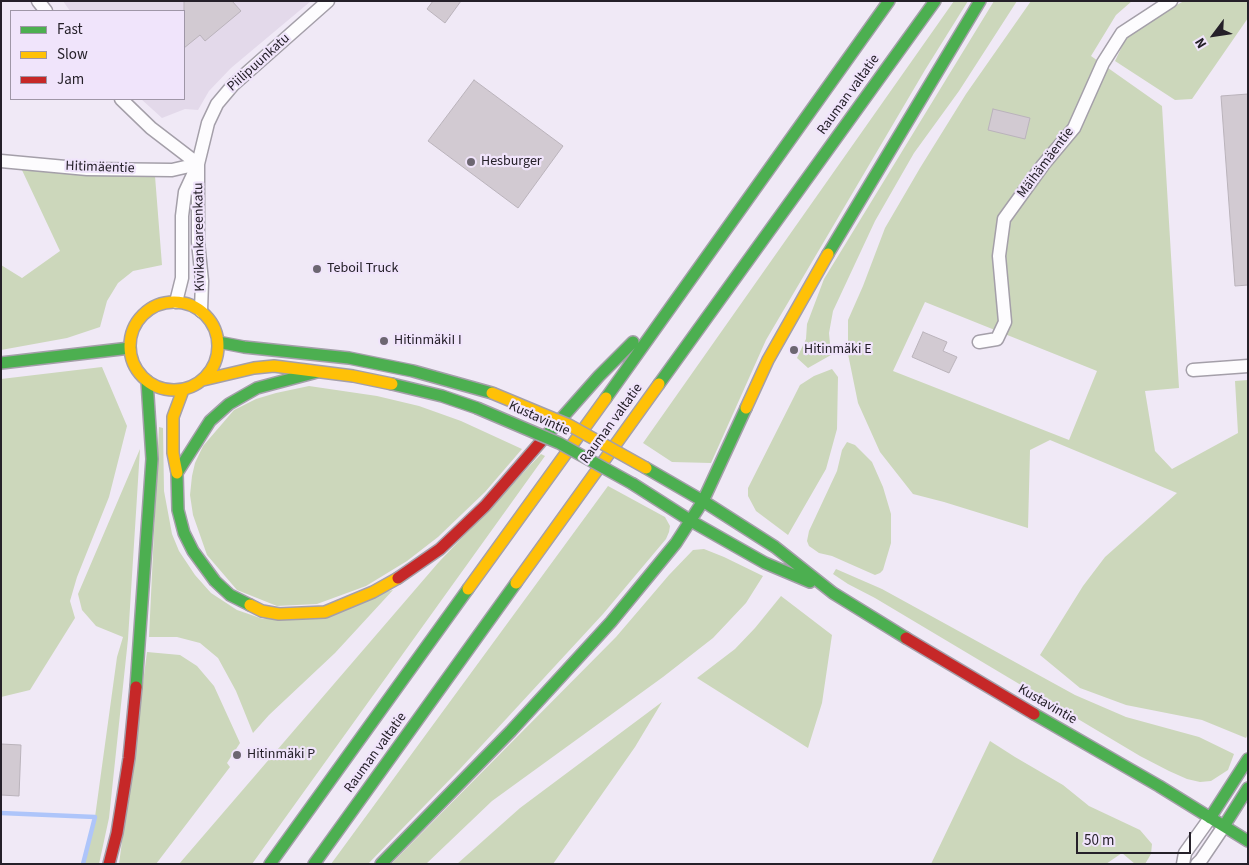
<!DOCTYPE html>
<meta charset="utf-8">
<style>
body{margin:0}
#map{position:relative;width:1249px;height:865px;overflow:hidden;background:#f0e9f6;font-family:"Source Sans 3",sans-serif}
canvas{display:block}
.frame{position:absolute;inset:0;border:2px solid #252029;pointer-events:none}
.legend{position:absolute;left:10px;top:10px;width:175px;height:90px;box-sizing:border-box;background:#f0e4fb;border:1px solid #9f96a7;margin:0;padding:6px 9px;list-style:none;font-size:15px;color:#252029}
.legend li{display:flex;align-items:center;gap:10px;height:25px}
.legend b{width:25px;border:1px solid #9f96a7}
.north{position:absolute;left:1189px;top:10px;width:50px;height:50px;-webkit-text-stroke:4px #f0e4fb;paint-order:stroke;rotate:239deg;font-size:14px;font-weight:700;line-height:20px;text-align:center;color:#252029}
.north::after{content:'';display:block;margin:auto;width:18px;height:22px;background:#252029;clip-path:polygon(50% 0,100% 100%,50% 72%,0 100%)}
.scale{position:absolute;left:1076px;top:832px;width:115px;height:22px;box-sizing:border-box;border:2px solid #252029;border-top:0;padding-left:6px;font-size:15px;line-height:18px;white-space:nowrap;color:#252029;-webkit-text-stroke:4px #f0e4fb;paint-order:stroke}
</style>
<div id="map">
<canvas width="1249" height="865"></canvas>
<div class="frame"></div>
<ul class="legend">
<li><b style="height:6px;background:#4caf50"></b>Fast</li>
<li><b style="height:6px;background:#ffc107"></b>Slow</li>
<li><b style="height:6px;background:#c62828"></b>Jam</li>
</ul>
<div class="north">N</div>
<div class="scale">50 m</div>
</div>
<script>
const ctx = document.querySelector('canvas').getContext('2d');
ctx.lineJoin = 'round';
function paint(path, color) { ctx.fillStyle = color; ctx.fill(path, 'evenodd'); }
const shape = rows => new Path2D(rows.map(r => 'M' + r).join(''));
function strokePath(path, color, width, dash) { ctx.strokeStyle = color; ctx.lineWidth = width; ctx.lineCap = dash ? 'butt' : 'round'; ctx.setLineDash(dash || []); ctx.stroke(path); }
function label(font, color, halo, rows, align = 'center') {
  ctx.font = font + ' "Source Sans 3",sans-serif'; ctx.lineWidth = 4.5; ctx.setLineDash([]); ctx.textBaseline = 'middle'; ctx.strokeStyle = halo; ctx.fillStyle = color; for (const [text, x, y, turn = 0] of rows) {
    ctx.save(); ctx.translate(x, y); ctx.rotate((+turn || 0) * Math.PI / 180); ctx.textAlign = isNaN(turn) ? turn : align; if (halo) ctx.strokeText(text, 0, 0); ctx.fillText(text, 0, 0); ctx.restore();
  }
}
const industrial = shape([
 [63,1,311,1,231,68,209,91,198,110,185,109,162,118,141,99,184,99,184,11,70,11]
]);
const green = shape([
 [954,1,968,1,925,70,766,340,711,463,672,462,643,443],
 [994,1,1017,1,959,91,914,153,875,221,833,311,829,333,831,355,808,368,797,358,806,339,807,324,824,279],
 [1031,1,1132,1,1116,15,1091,56,1162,106,1179,388,1145,391,1155,451,1172,469,1238,433,1235,381,1248,380,1248,734,1246,738,1202,720,1126,705,1080,688,1040,655,1083,586,1105,557,1177,493,1050,440,1030,450,1028,528,944,502,913,494,880,452,858,403,848,354,848,320,863,286,885,228,920,168,966,94],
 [925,302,1097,371,1069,440,893,371],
 [1184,1,1248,1,1248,18,1192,99,1175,100,1115,61,1127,36,1156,16],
 [21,168,155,176,162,265,133,271,118,283,107,301,100,327,67,338,1,350,1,265,22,278,60,251],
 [102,367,127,426,109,497,77,577,70,601,75,618,30,690,1,697,1,379],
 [832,369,838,377,837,429,826,469,788,535,756,511,748,496,748,488,800,385,814,376],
 [309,386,377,396,419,406,461,421,522,449,485,492,438,537,407,561,366,586,317,604,277,606,237,590,207,555,193,515,190,495,192,476,195,463,203,446,234,410,256,399,276,393],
 [159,427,163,428,164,491,172,534,179,551,195,575,211,593,237,610,263,619,393,590,335,653,269,715,253,733,236,691,218,658,200,643,177,637,149,637],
 [847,442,855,445,872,462,883,487,891,514,891,543,883,570,880,573,875,575,832,556,819,553,809,546,807,541,809,531,837,471,842,450],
 [140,449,128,639,109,818,99,864,83,864,95,817,117,657,123,637,96,626,82,610,78,594],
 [541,454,545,456,252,864,179,864,438,563],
 [608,486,665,517,670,526,669,532,666,539,603,614,459,770,368,864,331,864],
 [704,549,724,557,763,576,746,603,713,638,663,677,492,801,426,864,391,864,616,637,669,575,693,550],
 [836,569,882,589,1075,695,1126,717,1199,737,1234,754,1228,770,1211,781,1200,782,1187,779,1169,771,1140,756,875,598,848,584,833,574],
 [781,596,832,635,822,703,808,748,697,678,735,649,755,628],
 [147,652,180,655,197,666,214,686,240,743,227,763,230,767,156,864,119,864],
 [662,702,635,747,553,864,457,864,520,808],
 [990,741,1015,757,1063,785,1089,806,1140,830,1152,844,1151,854,1145,864,1135,864,1122,853,1106,864,931,864]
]);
const stream = shape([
 [1,813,95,817,83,864]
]);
const building = shape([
 [184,1,232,1,241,11,205,41,200,35,184,48,184,1],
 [433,1,461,1,445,23,427,9,433,1],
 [474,80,563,146,518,208,428,141,474,80],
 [1248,94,1248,285,1235,286,1221,96,1248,94],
 [993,109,1030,118,1025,139,988,130,993,109],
 [923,332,947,342,943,351,957,357,949,373,912,357,923,332],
 [1,744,21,745,19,796,1,795,1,744]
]);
const street = shape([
 [38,1,46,11],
 [121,99,151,128,198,164,198,242,202,281,201,311],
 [1,161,87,169,172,170,198,164],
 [176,302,182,278,182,216,185,192,198,164,208,123,217,104,233,85,328,1],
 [979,342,997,339,1005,322,999,256,1004,219,1043,165,1074,128,1103,63,1122,33,1171,1],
 [1193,370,1248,366],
 [1183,864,1185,853,1210,818],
 [1197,864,1201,860,1224,826]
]);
const fast = shape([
 [828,254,980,1],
 [218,342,244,347,349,358,413,371,492,393],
 [1,363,130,348],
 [392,384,442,396,477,408],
 [659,384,935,1],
 [606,398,889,1],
 [545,437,599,376,633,342],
 [646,468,703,501,775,547,833,593,906,638],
 [633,484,691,521,765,563,810,582],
 [250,605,230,595,215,581,193,551,184,533,178,510,177,473,210,421,229,404,257,388,317,372],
 [136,687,152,459,147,381],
 [1034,714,1159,786,1248,841],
 [1210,818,1248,759],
 [1224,826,1248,788],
 [270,864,468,589],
 [314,864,516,583],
 [381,864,511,731,611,622,676,543,703,501,746,408]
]);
const slow = shape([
 '130 346a44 44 0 1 1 88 0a44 44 0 1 1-88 0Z',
 [203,380,254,368,274,366,353,376,392,384],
 [746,408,768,360,828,254],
 [177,473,173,453,173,417,183,390],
 [516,583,659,384],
 [468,589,606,398],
 [250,605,262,611,279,614,325,612,373,592,398,578]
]);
const jam = shape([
 [398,578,440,549,485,506,545,437],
 [906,638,1034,714],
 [109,864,117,833,129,758,136,687]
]);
const fastBridge = shape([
 [477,408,559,443,633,484]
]);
const slowBridge = shape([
 [492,393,569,425,646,468]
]);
const markers = [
 [471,162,5,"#6c6671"],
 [317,269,5,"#6c6671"],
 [384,341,5,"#6c6671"],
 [794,350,5,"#6c6671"],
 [237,755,5,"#6c6671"]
];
const streetNames = [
 ["Piilipuunkatu",259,63,-42],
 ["Rauman valtatie",849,95,-54],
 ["Mäihämäentie",1046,163,-53],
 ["Hitimäentie",100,168,2],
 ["Kivikankareenkatu",200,237,-91],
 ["Kustavintie",539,419,24],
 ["Rauman valtatie",612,424,-54],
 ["Kustavintie",1047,705,30],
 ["Rauman valtatie",376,753,-54]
];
const poiNames = [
 ["Hesburger",481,162],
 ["Teboil Truck",327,269],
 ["HitinmäkiI I",394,341],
 ["Hitinmäki E",804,350],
 ["Hitinmäki P",247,755]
];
paint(industrial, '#e3d9ea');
paint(green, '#ccd7bb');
strokePath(stream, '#aec5fa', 4.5);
paint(building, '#d2cad2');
strokePath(building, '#bab3bb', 1);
strokePath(street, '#a49fa9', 15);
strokePath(fast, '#a49fa9', 14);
strokePath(slow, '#a49fa9', 14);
strokePath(jam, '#a49fa9', 14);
strokePath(street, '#fdfcfe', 12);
strokePath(fast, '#4caf50', 11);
strokePath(slow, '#ffc107', 11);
strokePath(jam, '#c62828', 11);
strokePath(fastBridge, '#a49fa9', 14, []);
strokePath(slowBridge, '#a49fa9', 14, []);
strokePath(fastBridge, '#4caf50', 11);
strokePath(slowBridge, '#ffc107', 11);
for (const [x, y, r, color] of markers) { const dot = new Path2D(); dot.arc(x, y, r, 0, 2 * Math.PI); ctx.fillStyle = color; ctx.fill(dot); strokePath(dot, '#f0e4fb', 2); }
label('14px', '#252029', '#f0e4fb', streetNames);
label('14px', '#252029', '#f0e4fb', poiNames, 'left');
</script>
